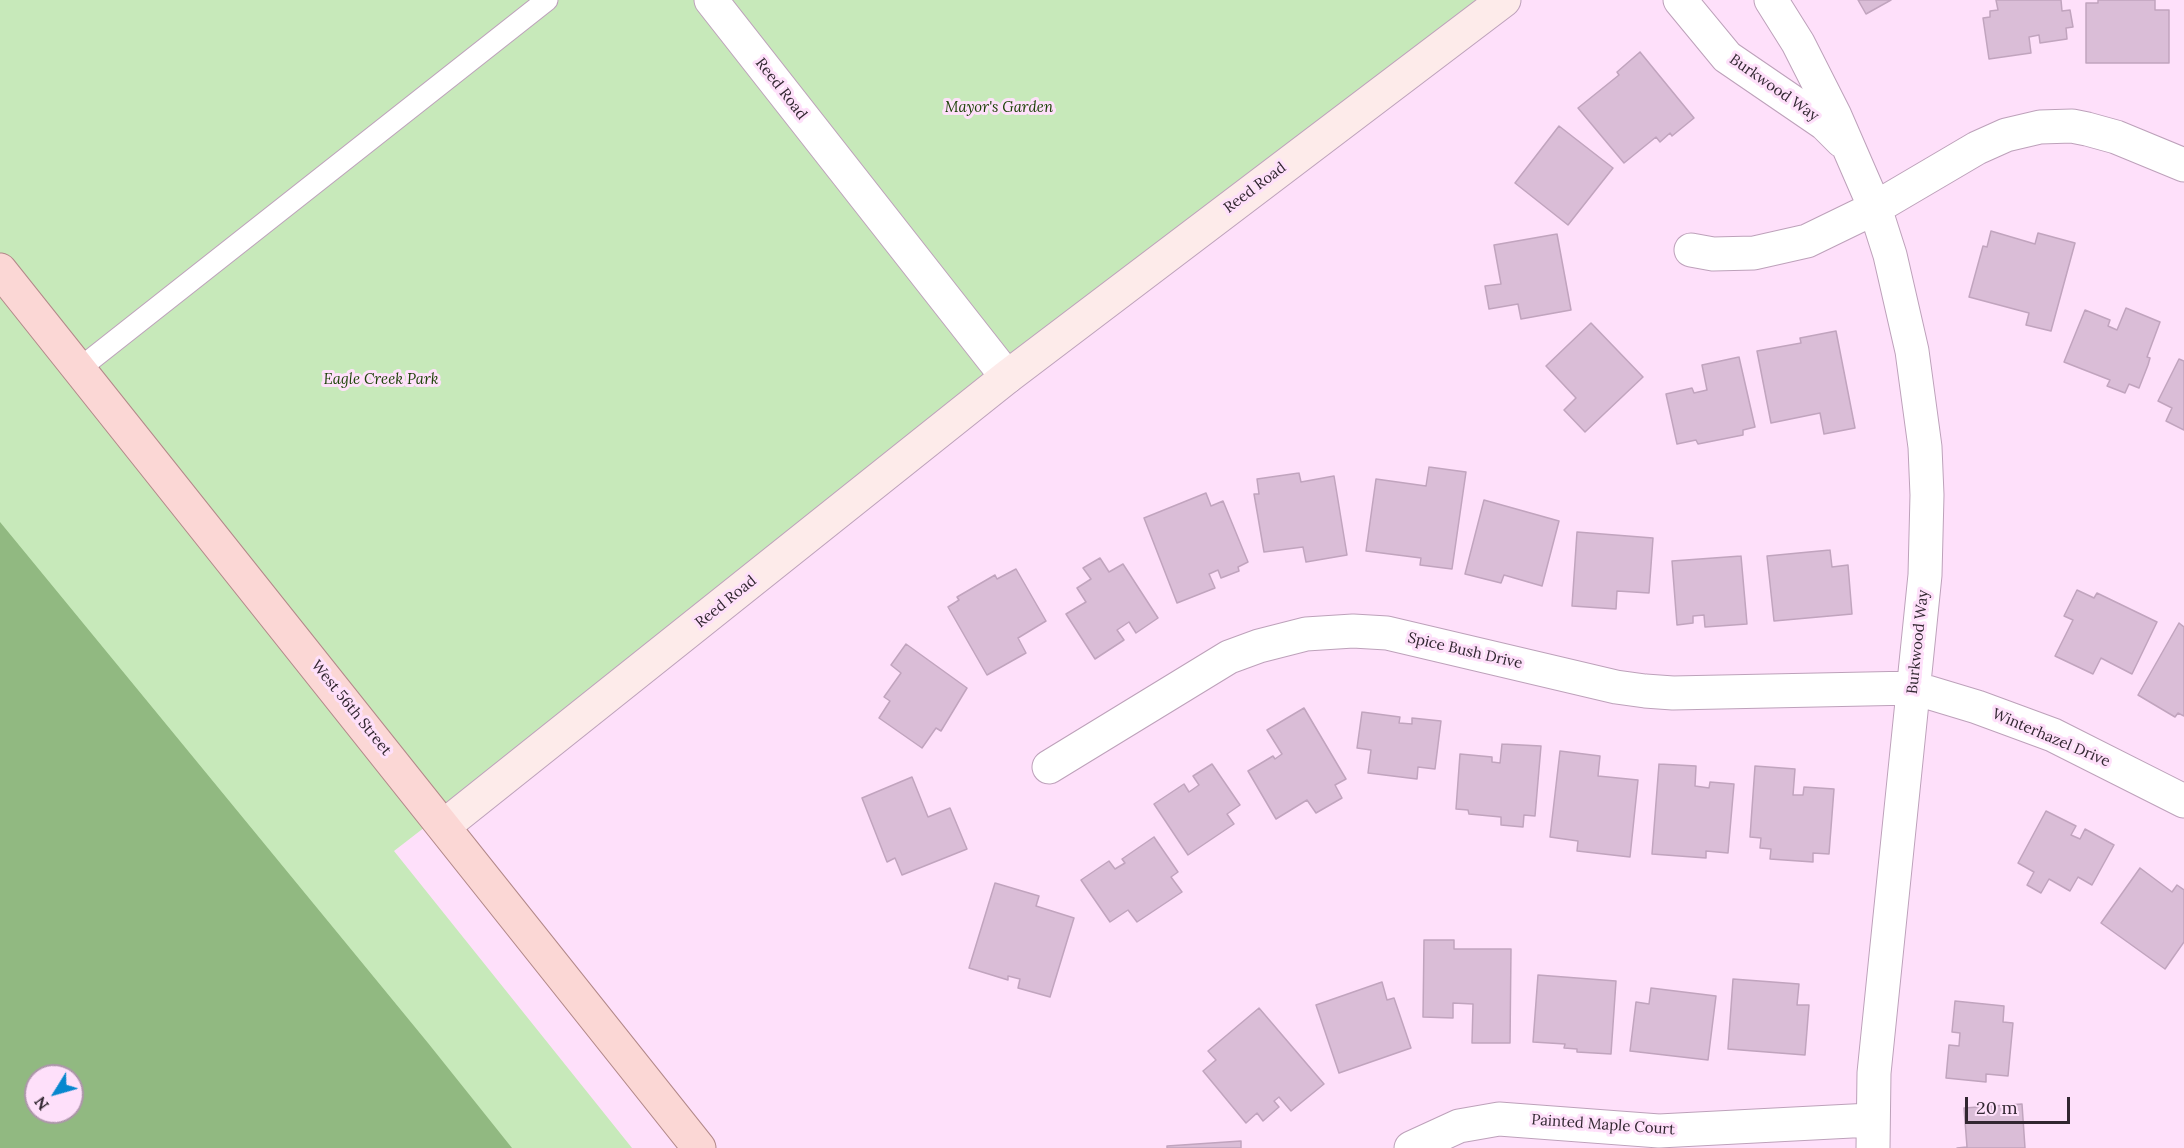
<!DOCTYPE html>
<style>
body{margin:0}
#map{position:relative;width:2184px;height:1148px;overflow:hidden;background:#fee0fa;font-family:Lora,serif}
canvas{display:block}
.north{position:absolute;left:24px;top:1064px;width:60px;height:60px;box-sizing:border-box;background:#fee0fa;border:2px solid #ac96a9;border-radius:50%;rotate:233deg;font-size:16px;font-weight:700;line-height:24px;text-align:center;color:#312630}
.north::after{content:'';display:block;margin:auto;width:21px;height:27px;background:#0787ce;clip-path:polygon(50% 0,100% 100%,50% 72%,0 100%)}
.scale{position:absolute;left:1965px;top:1097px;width:105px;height:27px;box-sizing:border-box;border:3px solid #312630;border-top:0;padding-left:8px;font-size:18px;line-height:21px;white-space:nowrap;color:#312630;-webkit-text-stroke:4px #fee0fa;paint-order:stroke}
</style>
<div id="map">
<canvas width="2184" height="1148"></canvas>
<div class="north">N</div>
<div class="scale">20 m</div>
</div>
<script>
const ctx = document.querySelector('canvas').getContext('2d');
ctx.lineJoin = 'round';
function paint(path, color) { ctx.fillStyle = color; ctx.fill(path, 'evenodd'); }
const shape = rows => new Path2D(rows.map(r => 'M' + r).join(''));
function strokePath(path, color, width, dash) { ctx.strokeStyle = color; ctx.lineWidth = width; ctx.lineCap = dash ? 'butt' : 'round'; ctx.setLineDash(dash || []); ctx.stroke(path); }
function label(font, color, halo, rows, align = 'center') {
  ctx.font = font + ' Lora,serif'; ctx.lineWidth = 6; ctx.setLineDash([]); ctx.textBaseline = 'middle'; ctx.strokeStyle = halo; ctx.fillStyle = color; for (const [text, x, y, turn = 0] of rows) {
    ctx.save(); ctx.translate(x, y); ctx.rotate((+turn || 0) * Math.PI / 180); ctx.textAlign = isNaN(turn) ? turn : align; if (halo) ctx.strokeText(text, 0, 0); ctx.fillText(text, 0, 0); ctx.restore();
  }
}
const green = shape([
 [0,0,1493,0,394,851,632,1148,0,1148],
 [36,1076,72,1076,72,1112,36,1112]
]);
const forest = shape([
 [0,522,428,1043,512,1148,0,1148],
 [36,1076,72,1076,72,1112,36,1112]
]);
const building = shape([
 [1858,0,1891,0,1866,14,1858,0],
 [1996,0,2061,0,2062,11,2070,10,2073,27,2066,28,2067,39,2040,43,2039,35,2029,37,2031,53,1989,59,1983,18,1990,17,1990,11,1998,10,1996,0],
 [2098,0,2155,0,2155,10,2169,10,2169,63,2086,63,2086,3,2098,3,2098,0],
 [1640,52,1694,118,1672,136,1670,133,1660,142,1656,137,1624,163,1578,108,1619,75,1617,72,1640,52],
 [1559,126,1613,168,1568,225,1515,183,1559,126],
 [1991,231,2035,244,2038,233,2075,243,2051,331,2026,325,2029,313,1969,297,1983,246,1987,247,1991,231],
 [1557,234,1571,310,1521,319,1518,304,1489,309,1485,286,1501,284,1494,245,1557,234],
 [2126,308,2160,322,2147,357,2150,358,2148,365,2139,388,2129,384,2125,393,2107,386,2110,380,2064,362,2085,310,2110,320,2108,326,2117,330,2126,308],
 [1591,323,1643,377,1585,432,1564,410,1576,398,1546,366,1591,323],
 [1836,331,1855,428,1824,434,1820,413,1771,423,1757,351,1801,343,1800,338,1836,331],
 [1739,357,1755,427,1743,430,1743,435,1698,444,1696,440,1677,444,1666,394,1692,388,1694,393,1707,390,1702,365,1739,357],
 [2179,359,2184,361,2184,430,2166,421,2172,408,2158,401,2179,359],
 [1429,467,1466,472,1452,569,1420,565,1421,558,1366,551,1376,479,1426,486,1429,467],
 [1299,473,1301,482,1334,476,1347,555,1306,562,1303,547,1264,552,1254,494,1259,494,1257,479,1299,473],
 [1206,493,1211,506,1223,501,1248,562,1238,567,1239,571,1221,578,1218,570,1209,574,1215,588,1177,603,1144,518,1206,493],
 [1484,500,1559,521,1542,586,1504,575,1501,583,1465,574,1484,500],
 [1577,532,1653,538,1649,593,1617,591,1616,609,1572,606,1577,532],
 [1830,550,1832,567,1848,565,1852,614,1774,621,1767,556,1830,550],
 [1741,556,1747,624,1705,627,1704,615,1693,616,1693,623,1677,625,1672,561,1741,556],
 [1100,558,1109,572,1123,564,1158,618,1136,633,1129,622,1117,630,1124,640,1095,659,1066,614,1086,602,1077,588,1091,579,1083,568,1100,558],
 [1016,569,1046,621,1018,638,1026,653,987,675,948,607,959,600,957,597,995,575,997,579,1016,569],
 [2077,590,2094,598,2097,593,2157,622,2132,674,2101,658,2093,674,2055,656,2073,620,2064,616,2077,590],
 [2179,623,2184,627,2184,716,2178,713,2175,717,2138,695,2179,623],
 [906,644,967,688,941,731,936,728,922,748,879,718,890,701,884,697,901,673,891,665,906,644],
 [1304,708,1346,779,1335,785,1342,798,1316,813,1307,800,1276,819,1248,771,1273,756,1275,759,1282,754,1267,730,1304,708],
 [1362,712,1400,717,1399,723,1412,724,1412,718,1441,721,1435,769,1418,767,1417,779,1368,773,1371,750,1357,748,1362,712],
 [1502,744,1541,746,1535,816,1524,815,1523,827,1501,825,1501,817,1469,814,1468,810,1456,809,1460,754,1492,757,1492,762,1500,763,1502,744],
 [1560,751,1600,756,1598,776,1638,780,1630,857,1577,851,1578,841,1550,837,1560,751],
 [1212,764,1240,805,1227,814,1234,824,1188,855,1154,804,1184,784,1189,792,1199,785,1193,776,1212,764],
 [1659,764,1696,766,1695,786,1709,788,1710,782,1734,784,1728,853,1706,851,1706,858,1652,854,1659,764],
 [1755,766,1795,769,1793,795,1803,795,1804,787,1834,789,1829,854,1813,853,1813,862,1770,859,1771,849,1760,848,1761,838,1750,837,1755,766],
 [912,777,928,817,950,808,967,849,902,875,895,858,887,862,862,798,912,777],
 [2046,811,2076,826,2071,835,2080,839,2085,829,2114,845,2092,885,2078,877,2070,891,2049,879,2041,893,2027,885,2034,872,2018,863,2046,811],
 [1154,837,1178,872,1171,877,1182,892,1137,922,1128,910,1110,922,1081,880,1109,861,1115,869,1125,863,1122,859,1154,837],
 [2140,868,2172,892,2177,885,2184,890,2184,942,2165,969,2101,923,2140,868],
 [995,883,1039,896,1036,906,1074,918,1050,997,1018,988,1020,979,1008,976,1008,980,969,968,995,883],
 [1424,940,1454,940,1454,949,1511,949,1510,1043,1472,1043,1473,1004,1453,1003,1453,1018,1423,1017,1424,940],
 [1538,975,1616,981,1611,1054,1577,1052,1577,1049,1564,1048,1565,1044,1533,1042,1538,975],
 [1733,979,1799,984,1797,1005,1809,1005,1805,1055,1728,1049,1733,979],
 [1382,982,1387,1000,1394,998,1411,1048,1339,1073,1316,1005,1382,982],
 [1651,988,1716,996,1708,1060,1630,1051,1636,1002,1649,1004,1651,988],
 [1955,1001,2004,1006,2003,1022,2013,1023,2008,1076,1986,1074,1986,1082,1946,1078,1949,1045,1959,1046,1960,1033,1952,1032,1955,1001],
 [1259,1008,1324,1084,1291,1111,1279,1097,1274,1101,1279,1107,1263,1121,1257,1113,1246,1123,1203,1071,1216,1060,1208,1051,1259,1008],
 [2022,1104,2025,1148,1957,1148,1967,1147,1964,1108,2022,1104],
 [1241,1141,1241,1148,1167,1148,1167,1146,1241,1141]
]);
const service = shape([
 [79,369,547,0]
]);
const minor = shape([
 [711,0,1007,377],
 [1680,0,1727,57,1825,124,1842,141],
 [1771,0,1798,43,1835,116,1875,208,1890,255,1912,351,1925,447,1927,495,1925,575,1874,1073,1873,1148],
 [1691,250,1713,254,1754,253,1807,241,1875,208,1977,148,2006,135,2040,127,2072,126,2087,129,2116,137,2184,165],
 [1049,767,1229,657,1259,646,1306,634,1353,631,1387,633,1616,687,1645,691,1673,693,1914,688,1977,707,2053,735,2184,801],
 [1411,1148,1459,1126,1499,1119,1659,1131,1871,1120]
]);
const secondary = shape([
 [444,826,1007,377,1504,0]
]);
const primary = shape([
 [0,270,699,1148]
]);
const streetNames = [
 ["Burkwood Way",1774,88,35],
 ["Reed Road",781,89,52],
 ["Reed Road",1255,188,-37],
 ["Reed Road",726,602,-39],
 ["Burkwood Way",1918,642,-84],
 ["Spice Bush Drive",1465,651,13],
 ["West 56th Street",351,708,51],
 ["Winterhazel Drive",2051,738,23],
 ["Painted Maple Court",1603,1125,4]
];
const parkNames = [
 ["Mayor's Garden",999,108],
 ["Eagle Creek Park",381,380]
];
paint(green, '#c7e9ba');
paint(forest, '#91b981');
paint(building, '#dabdd7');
strokePath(building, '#c1a4be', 1.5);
strokePath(service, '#bda1ba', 23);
strokePath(minor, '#bda1ba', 35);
strokePath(secondary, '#bda1ba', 35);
strokePath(primary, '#b28889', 35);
strokePath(service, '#fff', 21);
strokePath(minor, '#fff', 33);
strokePath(secondary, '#fdebea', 33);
strokePath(primary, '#fbd7d5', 33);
label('15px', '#312630', '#fee0fa', streetNames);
label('italic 15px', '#1d4308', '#fee0fa', parkNames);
</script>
